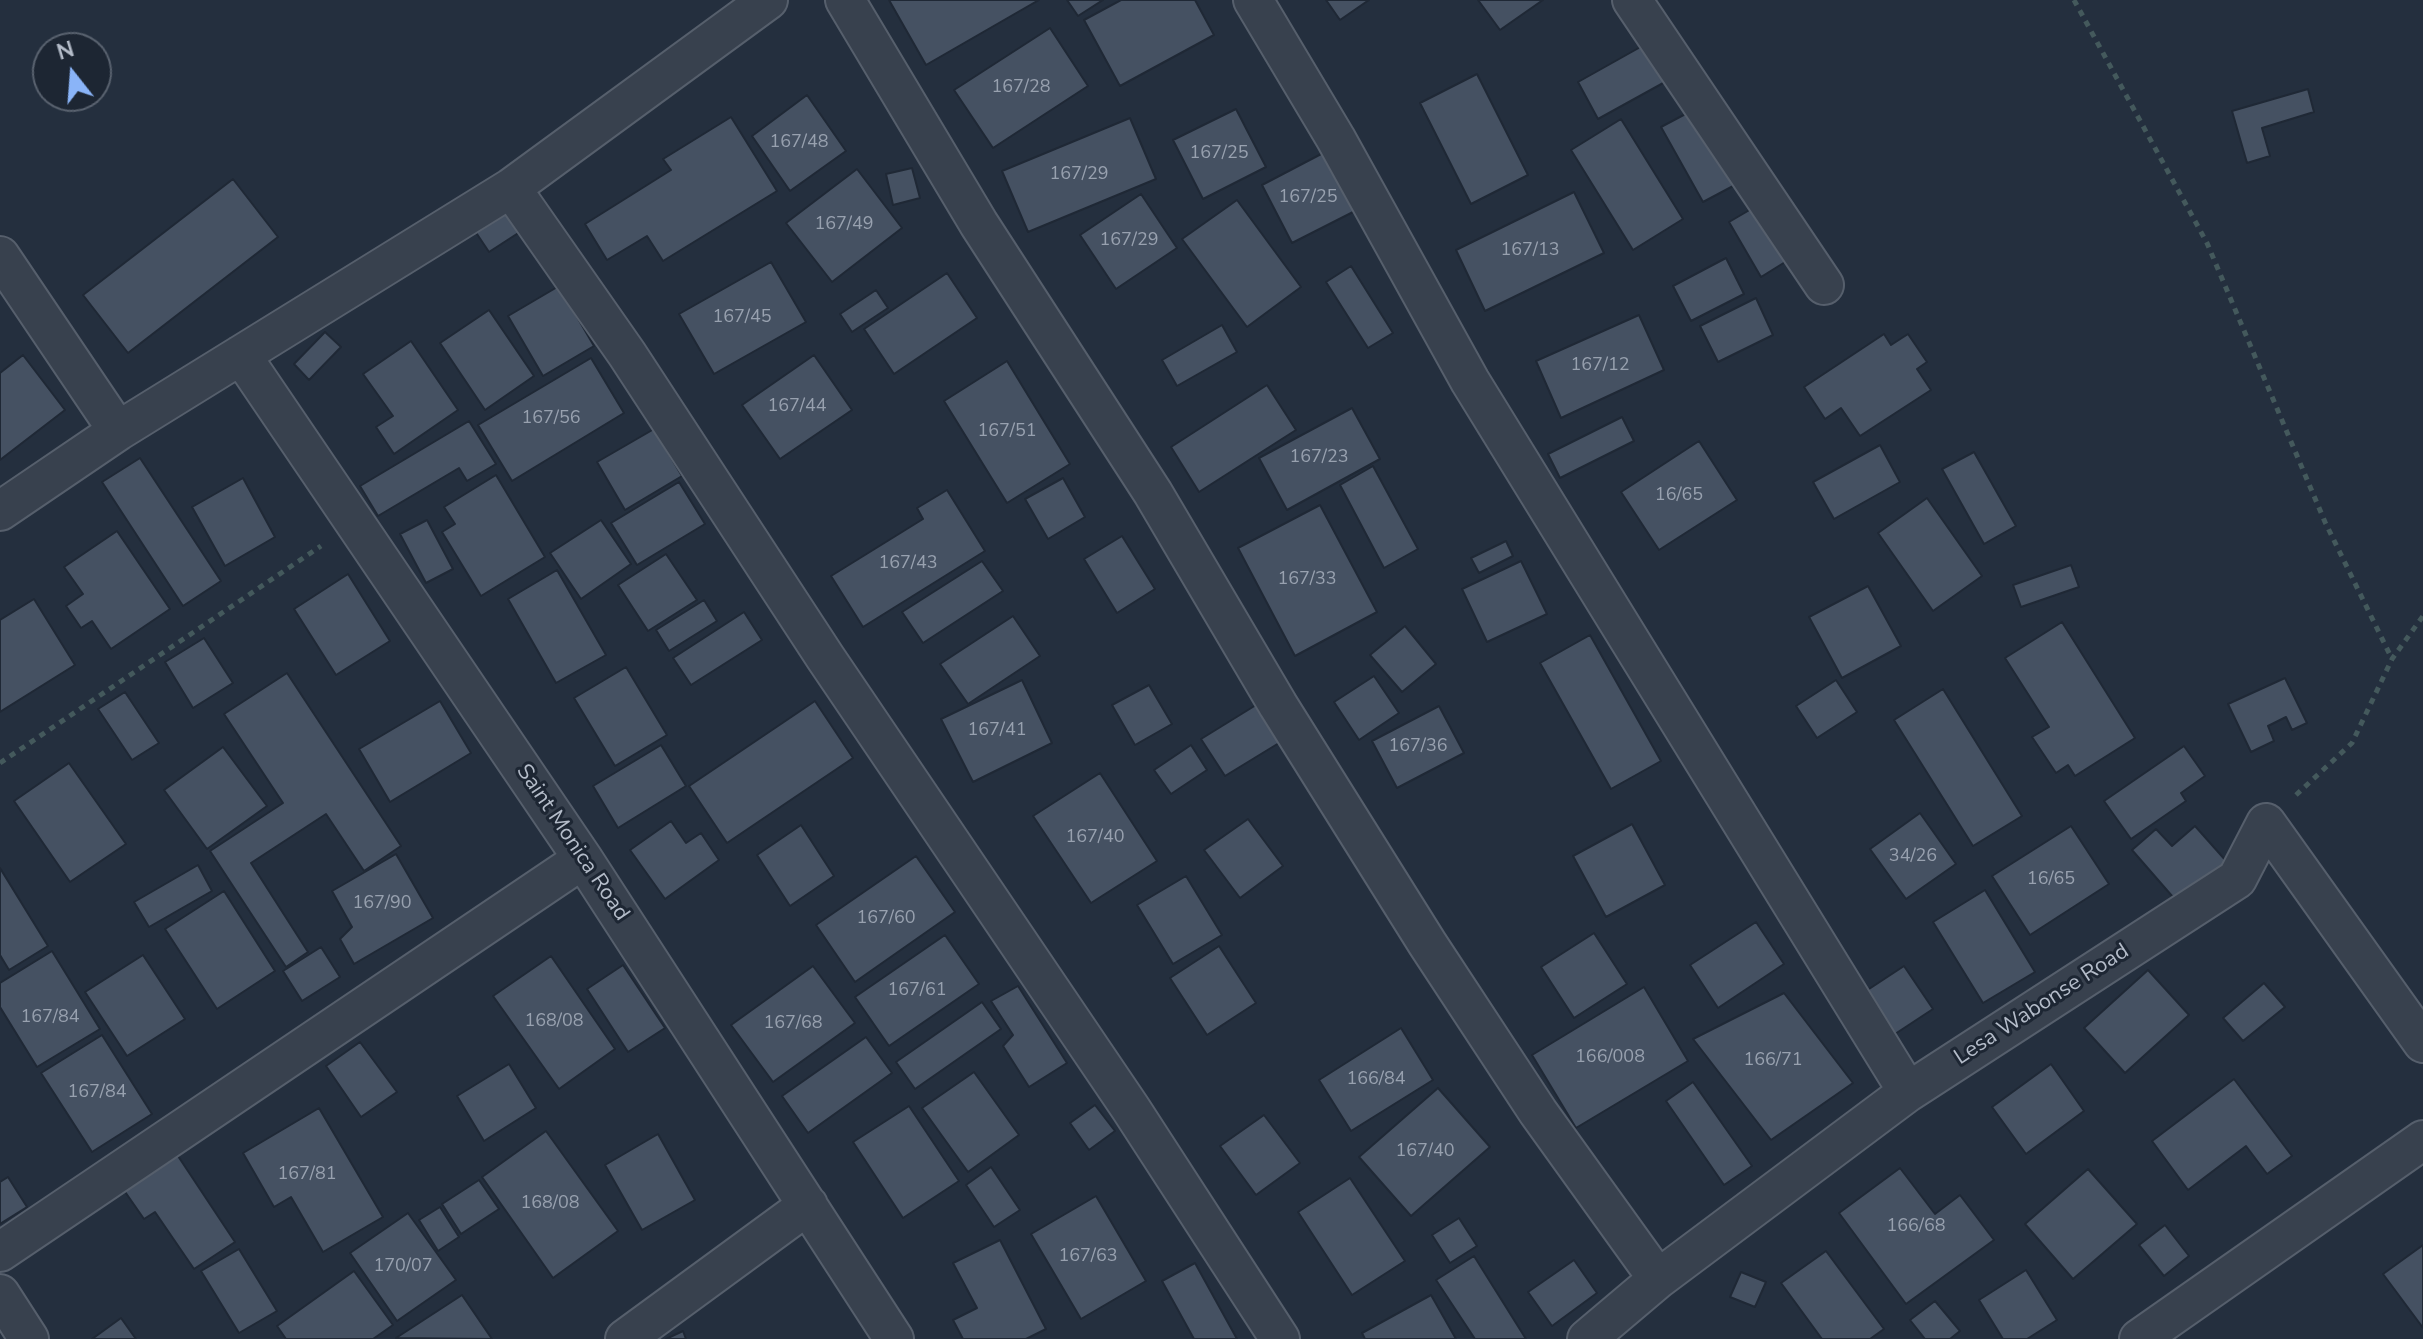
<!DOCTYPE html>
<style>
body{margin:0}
#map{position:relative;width:2423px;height:1339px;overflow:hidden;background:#242f3e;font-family:"Nunito Sans",sans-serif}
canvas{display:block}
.north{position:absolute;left:32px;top:32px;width:80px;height:80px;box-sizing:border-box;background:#1d2633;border:2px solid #59626f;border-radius:50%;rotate:343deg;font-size:22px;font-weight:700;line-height:32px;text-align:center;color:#b4bcc9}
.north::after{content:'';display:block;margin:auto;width:28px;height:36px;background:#8ab4f8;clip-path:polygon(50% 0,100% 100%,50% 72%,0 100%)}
</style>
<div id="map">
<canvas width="2423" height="1339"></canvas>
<div class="north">N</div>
</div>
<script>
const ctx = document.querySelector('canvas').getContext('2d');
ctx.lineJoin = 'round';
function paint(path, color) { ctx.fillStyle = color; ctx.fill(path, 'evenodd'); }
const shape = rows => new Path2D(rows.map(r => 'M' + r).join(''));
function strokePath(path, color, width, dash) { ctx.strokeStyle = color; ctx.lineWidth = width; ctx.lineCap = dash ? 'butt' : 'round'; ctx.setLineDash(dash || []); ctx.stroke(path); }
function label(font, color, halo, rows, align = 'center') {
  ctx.font = font + ' "Nunito Sans",sans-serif'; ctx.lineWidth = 6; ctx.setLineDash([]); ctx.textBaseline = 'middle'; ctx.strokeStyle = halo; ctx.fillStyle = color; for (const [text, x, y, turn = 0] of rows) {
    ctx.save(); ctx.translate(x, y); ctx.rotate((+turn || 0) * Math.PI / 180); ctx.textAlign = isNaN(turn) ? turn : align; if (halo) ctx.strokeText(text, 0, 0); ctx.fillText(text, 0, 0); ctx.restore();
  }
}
const building = shape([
 [889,0,1039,0,926,65,889,0],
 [1067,0,1103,0,1078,16,1067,0],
 [1121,0,1195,0,1214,35,1120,86,1084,20,1121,0],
 [1326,0,1369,0,1340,20,1326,0],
 [1478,0,1543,0,1500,30,1478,0],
 [1050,28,1088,86,993,148,954,90,1050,28],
 [1644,45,1665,82,1598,119,1578,82,1644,45],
 [1477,74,1528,175,1471,204,1420,103,1477,74],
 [2308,89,2314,112,2262,128,2270,156,2247,163,2232,111,2308,89],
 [807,95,846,151,790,191,752,136,807,95],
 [1236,109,1266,167,1203,199,1173,140,1236,109],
 [1693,110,1735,185,1703,202,1661,127,1693,110],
 [731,117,777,191,663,261,647,236,607,260,585,224,671,170,663,159,731,117],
 [1130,118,1156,179,1028,232,1002,171,1130,118],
 [1621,119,1683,219,1633,250,1571,150,1621,119],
 [1325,152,1355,211,1292,243,1262,185,1325,152],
 [912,168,920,198,893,205,886,174,912,168],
 [857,169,902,228,832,282,786,223,857,169],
 [233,179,278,237,128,353,83,295,233,179],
 [1574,192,1604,253,1485,311,1456,250,1574,192],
 [1141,194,1177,248,1116,289,1080,235,1141,194],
 [506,198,526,228,489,252,469,222,506,198],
 [1237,200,1301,287,1247,327,1182,239,1237,200],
 [1758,205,1790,259,1761,277,1729,222,1758,205],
 [1726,258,1744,294,1691,321,1673,286,1726,258],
 [771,262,806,322,714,374,679,314,771,262],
 [1351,266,1393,333,1368,348,1326,282,1351,266],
 [947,273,977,318,894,374,864,329,947,273],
 [559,286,594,346,543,376,508,316,559,286],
 [876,290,888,308,852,332,840,314,876,290],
 [1756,298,1773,335,1718,362,1700,326,1756,298],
 [489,310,534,376,485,410,440,343,489,310],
 [1639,315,1664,370,1561,418,1536,361,1639,315],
 [1222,325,1237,352,1177,386,1162,360,1222,325],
 [325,332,341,347,309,380,294,364,325,332],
 [1884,334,1891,345,1908,334,1927,362,1917,369,1931,390,1860,436,1841,408,1825,419,1804,387,1884,334],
 [411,341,458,410,394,454,376,427,393,416,363,374,411,341],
 [23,355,65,410,0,460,0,373,23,355],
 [814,355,852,410,780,459,742,405,814,355],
 [591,358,624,413,512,481,478,425,591,358],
 [1007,361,1070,464,1007,503,944,401,1007,361],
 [1267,385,1296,430,1199,492,1171,447,1267,385],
 [1352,408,1380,459,1287,510,1259,458,1352,408],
 [1622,417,1634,441,1560,478,1548,454,1622,417],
 [469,421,496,464,467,481,459,468,378,516,360,486,469,421],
 [654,429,682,476,625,510,597,462,654,429],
 [1699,441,1737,500,1659,550,1621,492,1699,441],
 [1880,445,1900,482,1834,519,1813,482,1880,445],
 [1974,452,2016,526,1984,544,1942,469,1974,452],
 [140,458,221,581,183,606,102,482,140,458],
 [1373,466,1418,549,1384,568,1340,485,1373,466],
 [496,475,545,557,481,596,442,532,455,524,444,507,496,475],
 [243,478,275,537,225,566,192,507,243,478],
 [1063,478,1085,517,1048,539,1025,499,1063,478],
 [679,482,705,524,637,565,611,523,679,482],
 [947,490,985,551,863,627,831,576,923,519,917,508,947,490],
 [1927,498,1982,576,1933,611,1878,533,1927,498],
 [1320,505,1377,612,1295,656,1238,548,1320,505],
 [427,520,453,569,426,583,400,534,427,520],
 [601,520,631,564,581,599,550,553,601,520],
 [117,531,170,609,111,649,92,621,81,628,66,606,83,594,64,567,117,531],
 [1122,536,1155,589,1117,613,1084,559,1122,536],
 [1506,541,1513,556,1479,573,1471,558,1506,541],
 [666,554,697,600,648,631,618,585,666,554],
 [982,561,1003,591,923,643,902,612,982,561],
 [1521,561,1547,614,1487,642,1462,589,1521,561],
 [2071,565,2079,587,2021,607,2013,585,2071,565],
 [557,570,606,655,556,683,508,599,557,570],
 [348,574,390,641,336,675,294,609,348,574],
 [1868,586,1901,646,1842,678,1809,617,1868,586],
 [34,599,75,665,0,712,0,620,34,599],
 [704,600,717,621,669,651,656,630,704,600],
 [744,612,762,640,691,685,673,658,744,612],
 [1013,616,1040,656,968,704,940,664,1013,616],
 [2062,622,2135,738,2075,776,2068,765,2056,773,2032,737,2049,727,2005,658,2062,622],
 [1405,626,1436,664,1402,692,1370,655,1405,626],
 [1590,635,1661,761,1611,789,1540,663,1590,635],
 [204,638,233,683,193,708,165,662,204,638],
 [626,667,667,735,615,766,574,698,626,667],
 [287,673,401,846,364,871,326,814,251,863,308,952,286,967,210,851,283,803,224,714,287,673],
 [1374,676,1399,713,1359,740,1334,702,1374,676],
 [2285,678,2307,723,2292,730,2286,717,2268,726,2274,741,2251,752,2228,704,2285,678],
 [1022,680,1052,743,973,782,941,719,1022,680],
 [1836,680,1857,712,1817,738,1796,706,1836,680],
 [1149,685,1172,724,1135,745,1112,705,1149,685],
 [1943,689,2022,816,1973,846,1894,720,1943,689],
 [125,692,159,743,132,760,98,709,125,692],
 [440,701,471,753,390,802,359,749,440,701],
 [815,701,853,758,727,843,689,786,815,701],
 [1256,705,1279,743,1225,776,1201,739,1256,705],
 [1439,706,1464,753,1397,788,1372,741,1439,706],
 [661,745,686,786,618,828,593,786,661,745],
 [1191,745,1207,770,1171,794,1154,770,1191,745],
 [2184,746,2205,776,2181,793,2186,801,2131,839,2104,801,2184,746],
 [223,747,267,806,207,849,164,790,223,747],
 [69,763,126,844,70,882,14,801,69,763],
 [1100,773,1157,861,1091,903,1033,816,1100,773],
 [1920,813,1956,864,1906,899,1870,849,1920,813],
 [1248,819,1283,866,1240,898,1204,850,1248,819],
 [671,821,686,843,701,833,719,860,665,899,630,850,671,821],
 [1632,824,1665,885,1606,917,1573,856,1632,824],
 [801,825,834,876,790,906,757,855,801,825],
 [2071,826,2109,884,2030,935,1992,876,2071,826],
 [2195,826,2227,862,2179,904,2132,850,2156,829,2172,846,2195,826],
 [396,854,433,918,354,964,340,939,352,927,332,891,396,854],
 [916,856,955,912,855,982,816,925,916,856],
 [198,865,212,891,149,927,134,902,198,865],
 [0,868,48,946,9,970,0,955,0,868],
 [1186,876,1222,935,1173,964,1137,905,1186,876],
 [1985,890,2035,972,1983,1003,1933,922,1985,890],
 [224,891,275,971,217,1009,165,929,224,891],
 [1756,922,1784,964,1718,1008,1690,965,1756,922],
 [1594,933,1627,984,1574,1018,1541,967,1594,933],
 [945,935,979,984,889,1046,855,997,945,935],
 [1219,946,1256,1003,1207,1035,1170,978,1219,946],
 [321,947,340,977,302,1001,283,971,321,947],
 [52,951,100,1029,37,1067,0,1007,0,983,52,951],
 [143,955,185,1019,127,1056,85,992,143,955],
 [551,956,615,1049,559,1089,493,996,551,956],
 [623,965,665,1028,628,1052,587,989,623,965],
 [813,966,855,1023,773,1082,731,1025,813,966],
 [1904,966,1933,1009,1895,1034,1866,991,1904,966],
 [2148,970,2189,1015,2125,1073,2084,1028,2148,970],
 [2264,983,2285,1007,2243,1041,2223,1018,2264,983],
 [1018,986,1067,1063,1029,1087,1003,1046,1013,1035,991,1001,1018,986],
 [1644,987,1688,1061,1576,1128,1532,1055,1644,987],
 [1784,993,1853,1083,1771,1140,1693,1039,1784,993],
 [982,1002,1001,1029,915,1089,896,1062,982,1002],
 [1401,1028,1433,1080,1351,1131,1319,1080,1401,1028],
 [102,1035,152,1114,92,1152,41,1073,102,1035],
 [866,1037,892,1073,808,1133,782,1096,866,1037],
 [360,1042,397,1092,361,1117,326,1066,360,1042],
 [509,1064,536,1108,484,1141,457,1096,509,1064],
 [2051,1064,2084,1111,2026,1154,1992,1107,2051,1064],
 [974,1072,1019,1135,968,1172,922,1108,974,1072],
 [2234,1079,2292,1156,2267,1174,2246,1146,2188,1190,2152,1141,2234,1079],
 [1693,1082,1752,1166,1724,1185,1666,1101,1693,1082],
 [1438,1088,1490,1147,1411,1216,1359,1157,1438,1088],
 [1095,1105,1115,1131,1089,1150,1070,1123,1095,1105],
 [909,1106,959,1181,903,1218,853,1142,909,1106],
 [319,1108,383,1217,323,1252,291,1197,274,1207,243,1153,319,1108],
 [1264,1115,1300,1163,1256,1195,1220,1146,1264,1115],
 [546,1131,618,1231,553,1278,482,1177,546,1131],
 [658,1134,695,1200,642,1230,605,1165,658,1134],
 [174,1150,235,1242,194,1269,155,1212,144,1219,121,1186,174,1150],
 [991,1167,1020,1210,994,1227,966,1185,991,1167],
 [1900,1168,1935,1214,1960,1195,1994,1240,1906,1304,1839,1213,1900,1168],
 [2088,1169,2137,1224,2073,1279,2025,1224,2088,1169],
 [8,1177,27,1207,0,1224,0,1182,8,1177],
 [1350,1178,1405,1261,1352,1295,1298,1212,1350,1178],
 [479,1180,499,1209,461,1234,442,1204,479,1180],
 [1096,1196,1146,1281,1081,1319,1031,1234,1096,1196],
 [440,1207,459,1237,438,1251,419,1220,440,1207],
 [408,1213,456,1280,397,1321,350,1253,408,1213],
 [1459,1218,1477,1246,1450,1263,1432,1235,1459,1218],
 [2165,1225,2189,1256,2164,1276,2139,1245,2165,1225],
 [1000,1240,1046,1329,1026,1339,963,1339,953,1320,977,1308,953,1263,1000,1240],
 [2423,1245,2423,1328,2383,1274,2423,1245],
 [239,1249,277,1311,239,1333,201,1271,239,1249],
 [1826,1251,1884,1329,1870,1339,1822,1339,1781,1283,1826,1251],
 [1474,1256,1526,1339,1475,1339,1436,1280,1474,1256],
 [1574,1260,1597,1293,1552,1326,1528,1292,1574,1260],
 [1195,1263,1237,1339,1194,1339,1162,1281,1195,1263],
 [2026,1270,2057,1320,2027,1339,2003,1339,1979,1300,2026,1270],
 [354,1271,393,1325,373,1339,286,1339,277,1326,354,1271],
 [1741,1272,1766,1282,1755,1307,1730,1297,1741,1272],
 [462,1295,492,1339,396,1338,462,1295],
 [1431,1295,1456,1339,1365,1339,1362,1333,1431,1295],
 [1935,1301,1960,1331,1950,1339,1925,1339,1910,1320,1935,1301],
 [121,1318,136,1339,92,1339,121,1318],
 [683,1331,686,1339,666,1339,683,1331]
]);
const path = shape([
 [2074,0,2207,243,2325,522,2392,659],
 [0,763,321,546],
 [2296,795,2352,743,2392,659,2423,616]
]);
const street = shape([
 [845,0,979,224,1153,493,1278,705,1427,943,1538,1112,1658,1279],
 [1253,0,1336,139,1470,381,1908,1092],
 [1632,0,1824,285],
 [511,188,627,354,825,657,1131,1109,1280,1339],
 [0,256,118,431],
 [241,355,583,859,894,1339],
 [0,511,118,431,511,188,768,0],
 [0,1252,583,859],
 [0,1294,29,1339],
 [625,1339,808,1205],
 [1587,1339,1658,1279,1908,1092,2237,879,2266,823,2423,1043],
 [2139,1339,2423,1140]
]);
const numberNames = [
 ["167/28",1021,88],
 ["167/48",799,143],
 ["167/25",1219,154],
 ["167/29",1079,175],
 ["167/25",1308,198],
 ["167/49",844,225],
 ["167/29",1129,241],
 ["167/13",1530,251],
 ["167/45",742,318],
 ["167/12",1600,366],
 ["167/44",797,407],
 ["167/56",551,419],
 ["167/51",1007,432],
 ["167/23",1319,458],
 ["16/65",1679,496],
 ["167/43",908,564],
 ["167/33",1307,580],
 ["167/41",997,731],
 ["167/36",1418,747],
 ["167/40",1095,838],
 ["34/26",1913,857],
 ["16/65",2051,880],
 ["167/90",382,904],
 ["167/60",886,919],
 ["167/61",917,991],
 ["167/84",50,1018],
 ["168/08",554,1022],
 ["167/68",793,1024],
 ["166/008",1610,1058],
 ["166/71",1773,1061],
 ["166/84",1376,1080],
 ["167/84",97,1093],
 ["167/40",1425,1152],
 ["167/81",307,1175],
 ["168/08",550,1204],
 ["166/68",1916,1227],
 ["167/63",1088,1257],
 ["170/07",403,1267]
];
const streetNames = [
 ["Saint Monica Road",572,843,56],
 ["Lesa Wabonse Road",2042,1005,-33]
];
paint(building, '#455162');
strokePath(building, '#1f2835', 2);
strokePath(street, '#565f6c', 42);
strokePath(path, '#44595c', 5, [6, 6]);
strokePath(street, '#38414e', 38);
label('18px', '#98a1af', null, numberNames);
label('22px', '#b4bcc9', '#1d2633', streetNames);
</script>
